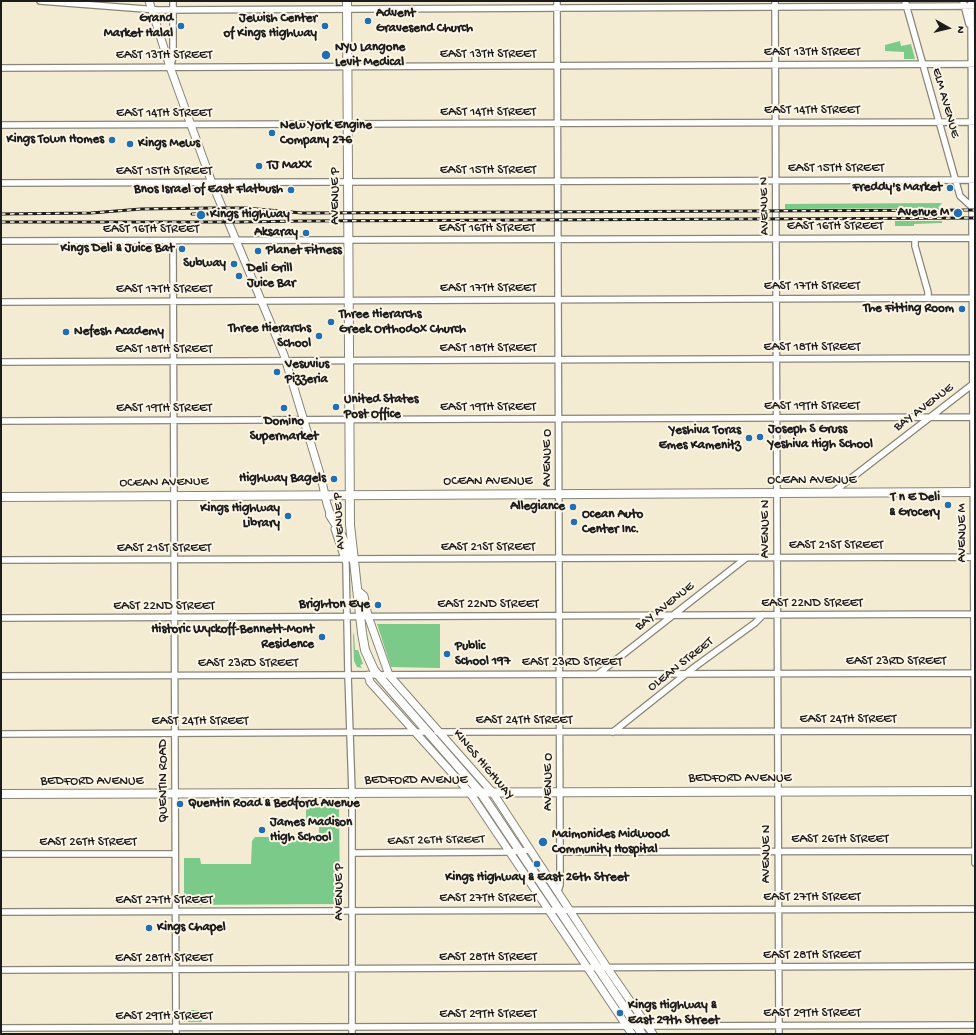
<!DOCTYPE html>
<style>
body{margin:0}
#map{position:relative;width:976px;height:1035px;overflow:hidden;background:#f4ebd3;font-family:"Gochi Hand",sans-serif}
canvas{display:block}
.frame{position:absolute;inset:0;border:2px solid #1c1c1c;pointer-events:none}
.north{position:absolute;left:928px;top:8px;width:40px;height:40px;-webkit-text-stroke:3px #fcf5e5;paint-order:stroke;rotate:98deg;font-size:11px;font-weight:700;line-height:16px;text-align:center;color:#1c1c1c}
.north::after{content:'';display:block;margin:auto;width:14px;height:18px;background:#1c1c1c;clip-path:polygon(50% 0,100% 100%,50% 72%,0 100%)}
</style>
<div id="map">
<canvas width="976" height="1035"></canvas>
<div class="frame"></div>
<div class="north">N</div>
</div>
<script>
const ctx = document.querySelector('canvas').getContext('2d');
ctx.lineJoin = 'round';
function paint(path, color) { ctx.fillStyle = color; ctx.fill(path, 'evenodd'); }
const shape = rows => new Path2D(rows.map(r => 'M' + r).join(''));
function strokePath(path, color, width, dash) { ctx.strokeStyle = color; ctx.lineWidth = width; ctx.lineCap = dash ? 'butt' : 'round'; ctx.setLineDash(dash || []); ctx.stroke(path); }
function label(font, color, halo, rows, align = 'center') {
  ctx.font = font + ' "Gochi Hand",sans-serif'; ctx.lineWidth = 4; ctx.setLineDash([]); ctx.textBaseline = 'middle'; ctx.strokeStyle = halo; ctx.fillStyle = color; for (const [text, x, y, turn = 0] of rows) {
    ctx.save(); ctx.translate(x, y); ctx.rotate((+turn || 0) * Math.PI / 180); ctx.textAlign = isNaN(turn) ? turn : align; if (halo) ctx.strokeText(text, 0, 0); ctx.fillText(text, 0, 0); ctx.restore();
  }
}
const green = shape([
 [900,41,901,46,911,44,915,59,904,59,904,52,885,51,885,45],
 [942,203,938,208,785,209,785,204],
 [895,221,942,221,942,223,914,224,914,226,895,226],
 [377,624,440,624,440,668,391,667],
 [354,632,355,650,358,650,363,664,360,665,362,668,357,667,354,661,353,636],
 [306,802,339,802,340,902,338,904,184,905,184,858,200,858,201,864,251,864,252,841,255,837,319,837,319,826,306,826],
 [183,1010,201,1010,202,1022,183,1022]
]);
const minor = shape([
 [40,1,158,10,975,6],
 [557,1,560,852,560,885,558,891],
 [775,1,779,1034],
 [905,1,960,196,972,207],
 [963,1,969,24],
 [971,1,975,850],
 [170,67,173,58,173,1],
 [1,68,975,64],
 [1,125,975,122],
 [1,183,975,180],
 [915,238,915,246,928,292,928,298],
 [1,241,972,238],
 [173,241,176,1034],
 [1,302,975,298],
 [1,362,975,358],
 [1,421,975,417],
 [832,493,973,384],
 [345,559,346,564,348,675,352,793,352,1034],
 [1,560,975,557],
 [1,618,975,614],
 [598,674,746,558],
 [1,676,975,673],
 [437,732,975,731],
 [613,732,696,666,755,623,763,615],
 [1,734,429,732],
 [560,852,975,851],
 [352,853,509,852,530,850],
 [975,853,975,863],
 [1,854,175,854],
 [1,912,975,909],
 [1,970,975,966],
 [1,1028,975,1025]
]);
const tertiary = shape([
 [149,1,170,67,212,183,284,355,321,477,327,504,332,519],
 [335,529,345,559],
 [357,590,364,596,368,616,389,675,493,793,608,969,653,1034],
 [368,675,370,682,470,793,632,1034]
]);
const secondary = shape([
 [1,497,975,492],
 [1,794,975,791]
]);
const primary = shape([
 [347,1,350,525,362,633,365,650,374,670,385,683,481,793,642,1034],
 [330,515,337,526,348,550,353,557]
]);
const rail = shape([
 [1,214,91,213,141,209,211,208,246,208,302,213,975,210],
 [192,214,238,214],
 [1,222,239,222,302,221,975,218]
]);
const markers = [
 [368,21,4,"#1f6fb2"],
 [181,26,4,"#1f6fb2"],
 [325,26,4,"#1f6fb2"],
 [326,55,5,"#1f6fb2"],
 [272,133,4,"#1f6fb2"],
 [112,140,4,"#1f6fb2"],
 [130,144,4,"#1f6fb2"],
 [259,166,4,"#1f6fb2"],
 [950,188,4,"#1f6fb2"],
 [291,190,4,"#1f6fb2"],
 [958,213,5,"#1f6fb2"],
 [201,215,5,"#1f6fb2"],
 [306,233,4,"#1f6fb2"],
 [182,249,4,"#1f6fb2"],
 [258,251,4,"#1f6fb2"],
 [234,264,4,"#1f6fb2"],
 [239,276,4,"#1f6fb2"],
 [962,309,4,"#1f6fb2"],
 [331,322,4,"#1f6fb2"],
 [66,332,4,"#1f6fb2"],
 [319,336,4,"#1f6fb2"],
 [277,372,4,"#1f6fb2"],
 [336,407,4,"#1f6fb2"],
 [284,408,4,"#1f6fb2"],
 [760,437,4,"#1f6fb2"],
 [749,438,4,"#1f6fb2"],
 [334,479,4,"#1f6fb2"],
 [948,505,4,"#1f6fb2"],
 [573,507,4,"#1f6fb2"],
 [288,516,4,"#1f6fb2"],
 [574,522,4,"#1f6fb2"],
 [378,605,4,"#1f6fb2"],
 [322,637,4,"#1f6fb2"],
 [447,654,4,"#1f6fb2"],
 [180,804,4,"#1f6fb2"],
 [262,830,4,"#1f6fb2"],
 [543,842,5,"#1f6fb2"],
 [537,864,4,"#1f6fb2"],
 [149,928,4,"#1f6fb2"],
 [620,1013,4,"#1f6fb2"]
];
const poiNames = [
 ["Advent",376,14],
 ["Gravesend Church",376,29],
 ["Grand",173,19,"right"],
 ["Market Halal",173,34,"right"],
 ["Jewish Center",317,19,"right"],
 ["of Kings Highway",317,34,"right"],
 ["NYU Langone",335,48],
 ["Levit Medical",335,63],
 ["New York Engine",280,126],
 ["Company 276",280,141],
 ["Kings Town Homes",104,140,"right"],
 ["Kings Mews",138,144],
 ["TJ Maxx",267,166],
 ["Freddy's Market",942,188,"right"],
 ["Bnos Israel of East Flatbush",283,190,"right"],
 ["Avenue M",949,213,"right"],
 ["Kings Highway",210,215],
 ["Aksaray",298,233,"right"],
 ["Kings Deli & Juice Bat",174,249,"right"],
 ["Planet Fitness",266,251],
 ["Subway",226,264,"right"],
 ["Deli Grill",247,269],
 ["Juice Bar",247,284],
 ["The Fitting Room",954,309,"right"],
 ["Three Hierarchs",339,315],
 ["Greek Orthodox Church",339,330],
 ["Three Hierarchs",311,329,"right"],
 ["School",311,344,"right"],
 ["Nefesh Academy",74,332],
 ["Vesuvius",285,365],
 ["Pizzeria",285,380],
 ["United States",344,400],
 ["Post Office",344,415],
 ["Domino",284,422,"center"],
 ["Supermarket",284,437,"center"],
 ["Joseph S Gruss",768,430],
 ["Yeshiva High School",768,445],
 ["Yeshiva Toras",741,431,"right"],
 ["Emes Kamenitz",741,446,"right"],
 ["Highway Bagels",326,479,"right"],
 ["T n E Deli",940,498,"right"],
 ["& Grocery",940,513,"right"],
 ["Allegiance",565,507,"right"],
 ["Kings Highway",280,509,"right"],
 ["Library",280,524,"right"],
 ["Ocean Auto",582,515],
 ["Center Inc.",582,530],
 ["Brighton Eye",370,605,"right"],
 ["Historic Wyckoff-Bennett-Mont",314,630,"right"],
 ["Residence",314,645,"right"],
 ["Public",455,647],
 ["School 197",455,662],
 ["Quentin Road & Bedford Avenue",188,804],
 ["James Madison",270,823],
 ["High School",270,838],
 ["Maimonides Midwood",552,835],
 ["Community Hospital",552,850],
 ["Kings Highway & East 26th Street",537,878,"center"],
 ["Kings Chapel",157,928],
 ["Kings Highway &",628,1006],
 ["East 29th Street",628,1021]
];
const streetNames = [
 ["EAST 13TH STREET",812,53],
 ["EAST 13TH STREET",488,55],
 ["EAST 13TH STREET",164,56],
 ["ELM AVENUE",945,103,74],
 ["EAST 14TH STREET",812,111],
 ["EAST 14TH STREET",488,113],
 ["EAST 14TH STREET",164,114],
 ["EAST 15TH STREET",836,169],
 ["EAST 15TH STREET",488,171],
 ["EAST 15TH STREET",164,172],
 ["AVENUE P",336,196,-90],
 ["AVENUE N",765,206,-91],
 ["EAST 16TH STREET",835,227],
 ["EAST 16TH STREET",487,229],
 ["EAST 16TH STREET",151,230],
 ["EAST 17TH STREET",812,287],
 ["EAST 17TH STREET",488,289],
 ["EAST 17TH STREET",164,290],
 ["EAST 18TH STREET",812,348],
 ["EAST 18TH STREET",488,349],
 ["EAST 18TH STREET",164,350],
 ["EAST 19TH STREET",812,407],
 ["EAST 19TH STREET",488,408],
 ["BAY AVENUE",924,408,-37],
 ["EAST 19TH STREET",164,409],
 ["AVENUE O",548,458,-90],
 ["OCEAN AVENUE",812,481],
 ["OCEAN AVENUE",488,482],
 ["OCEAN AVENUE",164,483,-1],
 ["AVENUE P",340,521,-93],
 ["AVENUE N",766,529,-90],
 ["AVENUE M",963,533,-90],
 ["EAST 21ST STREET",836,546],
 ["EAST 21ST STREET",488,548],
 ["EAST 21ST STREET",164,549],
 ["EAST 22ND STREET",812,604],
 ["EAST 22ND STREET",488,605],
 ["EAST 22ND STREET",164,607],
 ["BAY AVENUE",665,607,-38],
 ["EAST 23RD STREET",896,662],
 ["EAST 23RD STREET",572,663],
 ["EAST 23RD STREET",248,664],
 ["OLEAN STREET",681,665,-38],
 ["EAST 24TH STREET",848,720],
 ["EAST 24TH STREET",524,721],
 ["EAST 24TH STREET",200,722],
 ["KINGS HIGHWAY",483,765,50],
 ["BEDFORD AVENUE",740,779],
 ["QUENTIN ROAD",164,781,-90],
 ["BEDFORD AVENUE",416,781],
 ["BEDFORD AVENUE",92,782],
 ["AVENUE O",549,782,-90],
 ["EAST 26TH STREET",840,840],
 ["EAST 26TH STREET",436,841,-1],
 ["EAST 26TH STREET",88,843],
 ["AVENUE N",767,854,-90],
 ["AVENUE P",340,892,-90],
 ["EAST 27TH STREET",812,898],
 ["EAST 27TH STREET",488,899],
 ["EAST 27TH STREET",164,901],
 ["EAST 28TH STREET",812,956],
 ["EAST 28TH STREET",488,958],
 ["EAST 28TH STREET",164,959],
 ["EAST 29TH STREET",812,1014],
 ["EAST 29TH STREET",488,1015],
 ["EAST 29TH STREET",164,1017]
];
paint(green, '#7bca8a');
strokePath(minor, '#888478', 8);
strokePath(tertiary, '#888478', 9);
strokePath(secondary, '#888478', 10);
strokePath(primary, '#888478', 10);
strokePath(minor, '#fff', 5.5);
strokePath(tertiary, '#fff', 7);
strokePath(secondary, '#fff', 8);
strokePath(primary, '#fff', 8);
strokePath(rail, '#1c1c1c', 3);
strokePath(rail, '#fcf5e5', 1.5, [4.5]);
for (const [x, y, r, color] of markers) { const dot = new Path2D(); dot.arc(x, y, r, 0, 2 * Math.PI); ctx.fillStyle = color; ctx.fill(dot); strokePath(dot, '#fcf5e5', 1.5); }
label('bold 13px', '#1c1c1c', '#fcf5e5', poiNames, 'left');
label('13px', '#1c1c1c', '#fcf5e5', streetNames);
</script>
